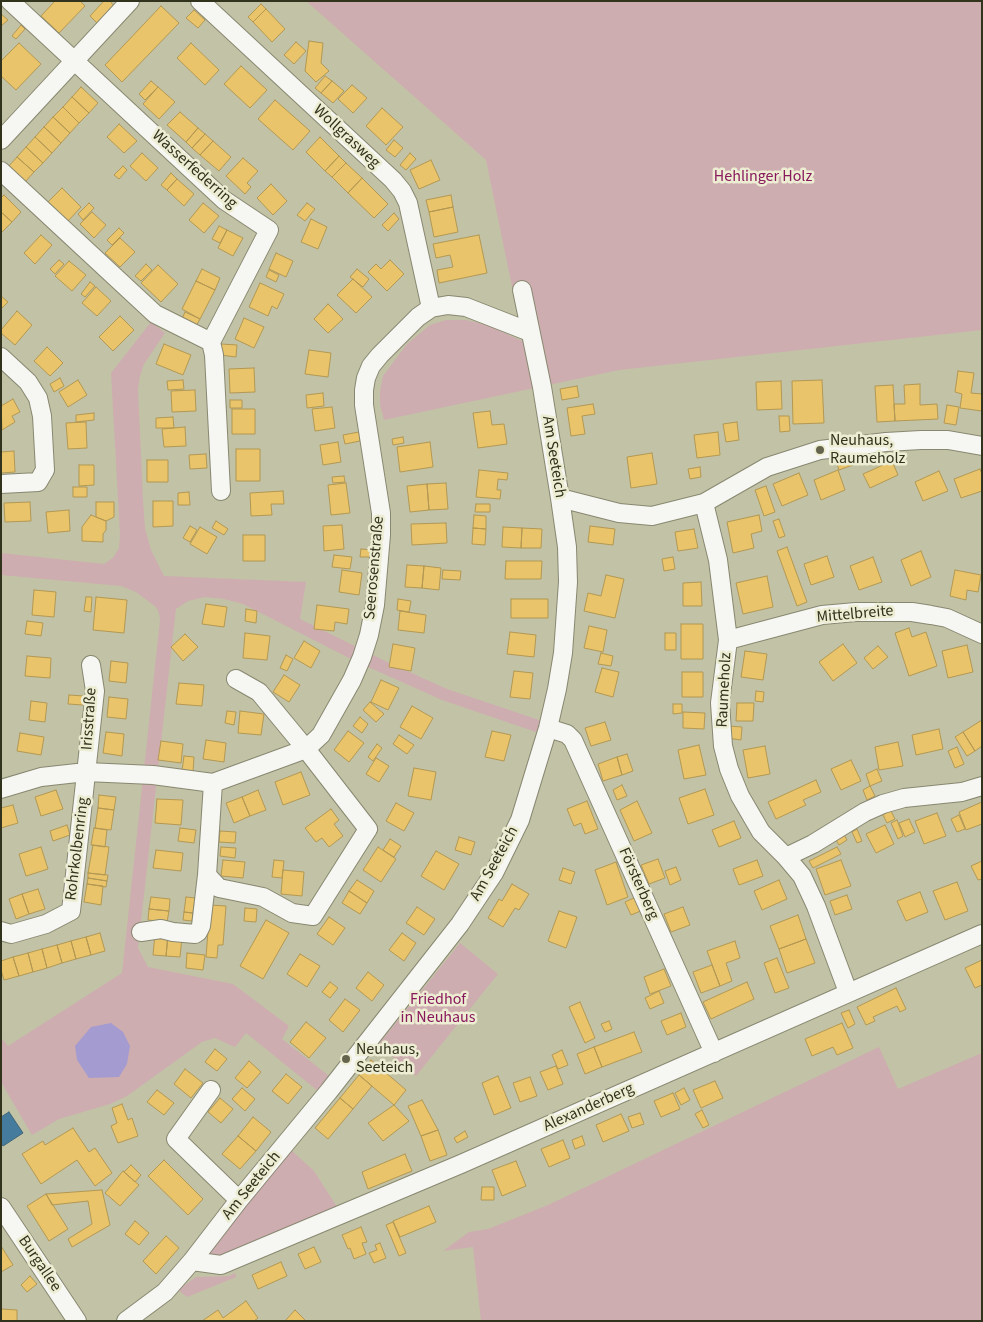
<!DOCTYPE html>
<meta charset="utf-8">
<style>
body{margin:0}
#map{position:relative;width:983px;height:1322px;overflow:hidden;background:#c2c2a6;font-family:"Source Sans 3",sans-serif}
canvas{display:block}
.frame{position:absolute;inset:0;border:2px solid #32331d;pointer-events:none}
</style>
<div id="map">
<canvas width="983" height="1322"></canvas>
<div class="frame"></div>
</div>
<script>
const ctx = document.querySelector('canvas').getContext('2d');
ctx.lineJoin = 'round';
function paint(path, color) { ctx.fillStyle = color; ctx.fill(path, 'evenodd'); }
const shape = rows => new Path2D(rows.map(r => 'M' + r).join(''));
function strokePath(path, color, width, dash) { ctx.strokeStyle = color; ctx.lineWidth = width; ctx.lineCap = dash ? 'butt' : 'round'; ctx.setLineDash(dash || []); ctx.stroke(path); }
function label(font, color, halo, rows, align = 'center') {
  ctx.font = font + ' "Source Sans 3",sans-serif'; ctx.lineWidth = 5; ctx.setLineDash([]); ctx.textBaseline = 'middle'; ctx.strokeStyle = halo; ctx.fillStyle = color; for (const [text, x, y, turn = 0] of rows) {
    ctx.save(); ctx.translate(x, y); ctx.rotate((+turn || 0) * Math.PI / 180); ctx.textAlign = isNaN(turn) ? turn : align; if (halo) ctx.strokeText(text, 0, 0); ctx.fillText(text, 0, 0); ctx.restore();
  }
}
const green = shape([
 [306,1,982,1,982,330,619,370,384,420,380,405,380,391,383,376,407,344,430,325,446,320,466,320,487,325,522,341,518,316,486,160],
 [151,322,165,333,144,364,140,376,138,389,143,500,145,528,151,550,164,576,306,582,300,619,385,661,447,689,542,721,536,732,442,700,355,661,243,604,224,599,205,597,188,601,176,609,138,948,148,967,233,984,289,1026,282,1039,329,1076,318,1091,246,1033,235,1047,215,1038,202,1042,127,1096,110,1104,59,1119,32,1135,1,1082,1,1038,8,1046,122,973,160,620,159,613,156,607,136,592,121,586,1,575,1,553,104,564,113,558,119,548,120,535,111,373],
 [460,943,498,974,416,1076,378,1045],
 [879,1047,898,1089,982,1053,982,1321,481,1321,473,1247,443,1251,469,1232,488,1229,548,1205],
 [290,1149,314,1171,339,1210,228,1260,205,1255],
 [235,1273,236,1277,187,1297,178,1290,196,1277,229,1276]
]);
const water = shape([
 [111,1023,123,1032,130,1046,127,1064,119,1077,89,1078,77,1060,75,1046,91,1027]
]);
const homes = shape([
 [55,1,80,1,85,6,59,33,41,16,55,1],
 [104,1,110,1,114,6,98,24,90,16,104,1],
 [261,4,266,9,253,22,248,17,261,4],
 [161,6,179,23,122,82,105,65,161,6],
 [266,9,285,29,272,42,253,22,266,9],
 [194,10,205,20,198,28,186,18,194,10],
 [1,14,8,20,1,26,1,14],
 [21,25,25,29,16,39,12,36,21,25],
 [309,41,323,43,321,63,329,71,316,82,305,71,309,41],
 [296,42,306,51,294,64,284,55,296,42],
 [19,43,41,64,16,90,1,76,1,61,19,43],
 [191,43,219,70,205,85,177,58,191,43],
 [241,66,267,90,250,108,224,84,241,66],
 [325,76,332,81,321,93,315,88,325,76],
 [151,81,158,87,145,100,139,94,151,81],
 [332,81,344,91,333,103,321,93,332,81],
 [352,85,367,98,353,113,338,99,352,85],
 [81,87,98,103,89,113,72,97,81,87],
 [158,87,175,102,159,119,143,104,158,87],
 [72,97,89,113,79,123,63,107,72,97],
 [275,100,310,131,293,150,258,119,275,100],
 [63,107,79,123,70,133,53,117,63,107],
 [382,108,403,127,386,145,366,126,382,108],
 [180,112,198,128,186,142,167,125,180,112],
 [53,117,70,133,61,143,44,127,53,117],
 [119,124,137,141,124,153,107,137,119,124],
 [44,127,61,143,52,153,35,137,44,127],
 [198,128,205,134,192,148,186,142,198,128],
 [205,134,213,141,200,155,192,148,205,134],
 [35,137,52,153,43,163,26,147,35,137],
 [320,137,339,156,325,171,306,152,320,137],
 [394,140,403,148,395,157,386,150,394,140],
 [213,141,231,157,219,171,200,155,213,141],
 [26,147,43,163,34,172,17,157,26,147],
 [142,153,158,168,146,181,130,166,142,153],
 [410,153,416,159,406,170,400,165,410,153],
 [339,156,346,163,332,177,325,171,339,156],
 [17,157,34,172,25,182,8,167,17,157],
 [243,158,258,171,247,183,251,187,245,194,226,176,243,158],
 [431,160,440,180,419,189,410,170,431,160],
 [346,163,362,178,348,193,332,177,346,163],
 [123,166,127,170,119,179,114,175,123,166],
 [171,173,177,179,167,190,161,185,171,173],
 [362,178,388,204,374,218,348,193,362,178],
 [177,179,194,194,184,206,167,190,177,179],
 [271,184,287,201,273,215,257,198,271,184],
 [62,188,81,207,68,221,48,202,62,188],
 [4,195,21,212,12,222,1,212,1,198,4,195],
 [451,195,453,207,429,212,426,200,451,195],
 [89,203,94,208,83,220,78,214,89,203],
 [203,203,219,216,204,233,189,220,203,203],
 [307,203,315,209,305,221,297,215,307,203],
 [453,207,458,232,434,237,429,212,453,207],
 [1,212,12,222,2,232,1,231,1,212],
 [92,212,106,225,94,238,80,224,92,212],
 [394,213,399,219,388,231,382,225,394,213],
 [311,219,327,227,318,249,301,242,311,219],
 [219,226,227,230,220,243,212,239,219,226],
 [119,228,124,233,112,245,107,240,119,228],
 [227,230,243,238,233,256,218,248,227,230],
 [41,235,52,245,35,264,24,253,41,235],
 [479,235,487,273,439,283,437,270,453,267,450,255,436,258,433,244,479,235],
 [120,238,135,252,120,267,105,253,120,238],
 [276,253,293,261,286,277,269,269,276,253],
 [59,260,64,264,55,274,50,269,59,260],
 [390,260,404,274,387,291,368,272,376,264,381,269,390,260],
 [69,261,86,275,72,291,55,276,69,261],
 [146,264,152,270,141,281,135,276,146,264],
 [158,265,178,284,161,302,141,283,158,265],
 [202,269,220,278,215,290,196,281,202,269],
 [357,269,369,279,363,287,350,277,357,269],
 [269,270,279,275,276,282,266,277,269,270],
 [353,279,372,297,356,313,337,295,353,279],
 [196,281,215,290,200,319,182,309,196,281],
 [90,282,95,286,85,297,81,294,90,282],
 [260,283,284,294,277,309,272,306,268,316,249,307,260,283],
 [96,287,111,301,97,316,82,303,96,287],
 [1,296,8,302,1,309,1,296],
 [328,304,343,319,328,333,314,319,328,304],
 [17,311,32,325,15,345,1,333,1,330,17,311],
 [185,312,200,319,195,328,181,321,185,312],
 [120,316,134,330,113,351,99,337,120,316],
 [244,318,264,327,254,348,235,339,244,318],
 [164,344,191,355,183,375,156,364,164,344],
 [221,344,237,345,236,357,220,355,221,344],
 [47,347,63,363,50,376,34,361,47,347],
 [309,350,331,353,328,377,305,374,309,350],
 [254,368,255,392,230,393,229,369,254,368],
 [958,371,974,373,971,393,982,394,982,411,960,408,962,394,955,392,958,371],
 [60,378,64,386,54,392,50,384,60,378],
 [78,380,87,395,68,407,59,392,78,380],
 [183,380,184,389,168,390,167,381,183,380],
 [822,380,824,423,793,424,792,381,822,380],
 [781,381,782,409,757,410,756,382,781,381],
 [920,384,920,405,937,404,938,419,895,421,894,404,905,404,904,385,920,384],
 [893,385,895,421,877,422,875,386,893,385],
 [577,386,579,397,562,400,560,389,577,386],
 [195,390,196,411,172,412,171,391,195,390],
 [323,393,324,406,307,408,306,395,323,393],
 [13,399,20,412,12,416,15,422,2,430,1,406,13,399],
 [230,400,242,400,242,408,230,408,230,400],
 [593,404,595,414,582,416,585,434,571,436,567,408,593,404],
 [947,405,959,407,956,425,944,423,947,405],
 [332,407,335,428,315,431,312,409,332,407],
 [232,409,255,409,255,434,232,434,232,409],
 [490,411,492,425,504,424,507,444,478,448,473,413,490,411],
 [94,413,94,420,76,422,76,415,94,413],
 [779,416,789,416,790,431,780,432,779,416],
 [173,417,174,428,156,428,156,418,173,417],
 [86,422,87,448,68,449,66,423,86,422],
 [737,422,739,440,726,442,723,424,737,422],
 [185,427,186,446,164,447,162,429,185,427],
 [359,432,360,441,345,444,343,435,359,432],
 [718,432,720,455,697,458,694,435,718,432],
 [403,437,404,443,393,445,392,439,403,437],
 [338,442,341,462,323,465,320,445,338,442],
 [430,442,433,467,400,472,397,447,430,442],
 [236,449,260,449,260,481,236,481,236,449],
 [14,451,15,472,1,473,1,452,14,451],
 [652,453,657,484,631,488,627,457,652,453],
 [849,453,853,465,839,470,835,458,849,453],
 [206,454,207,468,190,469,189,455,206,454],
 [147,460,168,460,168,482,147,482,147,460],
 [892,461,898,475,870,488,863,474,892,461],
 [79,465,94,465,94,485,79,486,79,465],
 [700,467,701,477,690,479,688,469,700,467],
 [980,469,982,474,982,491,961,498,954,479,980,469],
 [479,470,508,473,507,480,498,479,497,490,501,490,500,499,476,497,479,470],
 [838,470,845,490,821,500,814,480,838,470],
 [939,471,948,491,923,501,915,482,939,471],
 [799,473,808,495,782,506,773,484,799,473],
 [344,476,345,482,333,483,332,477,344,476],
 [346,483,350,513,331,515,328,485,346,483],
 [446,483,448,509,429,510,427,484,446,483],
 [427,484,429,510,410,512,407,486,427,484],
 [766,486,775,512,764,516,755,490,766,486],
 [73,487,87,487,87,497,73,497,73,487],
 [283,491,284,504,271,504,272,515,251,516,250,493,283,491],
 [189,492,190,505,178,505,178,493,189,492],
 [153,501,173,501,173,526,153,527,153,501],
 [30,502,31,521,5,522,4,503,30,502],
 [96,502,114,502,114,517,106,521,96,517,96,502],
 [476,504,490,504,490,512,475,512,476,504],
 [69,510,70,531,48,533,46,512,69,510],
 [91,515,106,521,106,530,103,534,103,542,82,541,82,527,91,515],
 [474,515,486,516,486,529,473,528,474,515],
 [759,515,762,531,751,534,754,548,733,553,727,522,759,515],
 [779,519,785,536,779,538,773,521,779,519],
 [216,521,228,529,224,535,212,528,216,521],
 [446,523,447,543,412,545,411,524,446,523],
 [342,525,344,549,324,551,323,526,342,525],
 [190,526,197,530,190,542,183,538,190,526],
 [590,526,615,529,613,545,588,542,590,526],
 [200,527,217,537,207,554,190,544,200,527],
 [503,527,522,528,521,548,502,547,503,527],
 [473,528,486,529,485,545,472,544,473,528],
 [522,528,542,529,541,548,521,548,522,528],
 [694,529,698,548,678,551,675,532,694,529],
 [243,535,265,535,265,561,243,561,243,535],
 [787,547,807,602,797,606,777,551,787,547],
 [361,549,372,550,372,557,360,557,361,549],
 [921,551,931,577,911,586,901,560,921,551],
 [334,555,352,557,350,569,332,567,334,555],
 [827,556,834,577,811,585,804,564,827,556],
 [673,557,675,569,664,571,662,559,673,557],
 [873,557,882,582,859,590,850,566,873,557],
 [506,561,542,561,541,579,505,579,506,561],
 [407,565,424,566,422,588,405,587,407,565],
 [424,566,441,568,439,590,422,588,424,566],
 [342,570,362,573,359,595,339,592,342,570],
 [443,570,461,571,460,580,442,579,443,570],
 [955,570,981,575,978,592,967,590,966,600,950,596,955,570],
 [606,575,624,579,615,618,584,611,588,593,601,596,606,575],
 [767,576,773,607,743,614,736,583,767,576],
 [701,582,702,606,683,606,683,583,701,582],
 [34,590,56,592,54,617,32,615,34,590],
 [86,597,92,597,91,612,84,611,86,597],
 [96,597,127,600,124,633,93,630,96,597],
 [398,599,411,601,409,612,397,610,398,599],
 [511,599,548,599,548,618,511,618,511,599],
 [206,604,227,607,224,627,202,624,206,604],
 [317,605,349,609,347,624,335,622,334,631,314,629,317,605],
 [246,609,257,611,256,623,245,621,246,609],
 [400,611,426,615,424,633,398,630,400,611],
 [27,621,43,623,41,636,25,634,27,621],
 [681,624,703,624,703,659,681,659,681,624],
 [589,626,607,630,603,652,584,648,589,626],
 [909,628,912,637,926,632,937,666,909,676,895,633,909,628],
 [510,632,536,635,534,657,507,654,510,632],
 [245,633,270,636,267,660,243,658,245,633],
 [665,633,676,633,676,650,665,650,665,633],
 [185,634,198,647,183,661,171,647,185,634],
 [304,641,320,651,311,668,294,658,304,641],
 [393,644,415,648,411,671,389,667,393,644],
 [843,644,857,663,833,681,819,662,843,644],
 [967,645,973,672,948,678,942,651,967,645],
 [878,646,888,657,873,669,864,658,878,646],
 [745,651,767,654,763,680,741,677,745,651],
 [601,653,613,656,611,666,598,664,601,653],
 [286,655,293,659,287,671,280,668,286,655],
 [27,656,51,658,50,678,25,676,27,656],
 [111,661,128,663,126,683,109,681,111,661],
 [602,668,619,672,613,697,595,692,602,668],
 [514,671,533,673,530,699,510,697,514,671],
 [682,672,703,672,703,697,682,697,682,672],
 [284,675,300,685,289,702,273,692,284,675],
 [381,680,399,688,388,710,371,702,381,680],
 [179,683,204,685,202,706,176,704,179,683],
 [756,691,764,692,763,702,755,701,756,691],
 [69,695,84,696,83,705,68,704,69,695],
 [109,697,128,699,126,719,107,717,109,697],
 [31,701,47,703,45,722,29,720,31,701],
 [370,702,384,714,376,722,363,710,370,702],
 [737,703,754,703,753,721,736,721,737,703],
 [673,704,682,704,682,713,673,714,673,704],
 [412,706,433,718,421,739,400,727,412,706],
 [227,711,236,712,234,725,225,723,227,711],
 [240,711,264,714,261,735,238,733,240,711],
 [683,712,705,713,704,729,683,728,683,712],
 [360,717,368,724,362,733,353,726,360,717],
 [982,720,982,746,975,751,963,732,982,720],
 [605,722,611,740,591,746,585,728,605,722],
 [728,726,742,727,741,740,727,738,728,726],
 [939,729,943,749,916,755,912,735,939,729],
 [348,731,364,743,349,762,334,750,348,731],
 [492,731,511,735,504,761,485,757,492,731],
 [106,732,124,734,122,756,103,753,106,732],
 [963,732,975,751,967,756,955,737,963,732],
 [20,733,44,737,41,755,17,751,20,733],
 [399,735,414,745,407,754,393,744,399,735],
 [206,740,226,743,224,762,203,759,206,740],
 [161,741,183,744,181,763,158,760,161,741],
 [898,742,903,766,879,770,875,747,898,742],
 [377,744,382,748,373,761,368,757,377,744],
 [699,745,706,775,684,779,678,750,699,745],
 [765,746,770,774,748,778,743,750,765,746],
 [957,747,964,764,955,768,948,751,957,747],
 [627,754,633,771,622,775,617,757,627,754],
 [184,756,194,757,193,772,182,771,184,756],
 [617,757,622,775,603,781,598,764,617,757],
 [376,758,389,766,379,782,366,774,376,758],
 [851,760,861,781,841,790,831,769,851,760],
 [414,768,436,772,431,800,408,796,414,768],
 [877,769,882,781,870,786,866,774,877,769],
 [301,772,310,795,283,805,275,782,301,772],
 [816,780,821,792,803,800,806,805,776,819,768,802,816,780],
 [622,785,627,796,617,800,613,790,622,785],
 [870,786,875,796,867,800,863,790,870,786],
 [705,789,714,815,688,824,679,798,705,789],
 [56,790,63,809,41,816,35,797,56,790],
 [258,790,266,810,250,816,242,797,258,790],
 [99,795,116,797,114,810,98,808,99,795],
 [242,797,250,816,234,823,226,803,242,797],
 [157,799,183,800,181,825,155,823,157,799],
 [587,801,598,829,585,834,581,823,574,826,567,809,587,801],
 [637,801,652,833,634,841,620,810,637,801],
 [982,802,982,824,966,830,959,812,982,802],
 [396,803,414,813,404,831,386,821,396,803],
 [13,805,18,823,1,828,1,808,13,805],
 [98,808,114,810,111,830,95,828,98,808],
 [331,809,339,820,334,824,343,836,329,847,322,838,316,842,305,828,331,809],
 [890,809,895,819,887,823,882,813,890,809],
 [937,813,946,836,924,844,915,821,937,813],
 [959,815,965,829,957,832,951,819,959,815],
 [909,819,915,832,905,837,899,823,909,819],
 [897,820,903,836,898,839,891,823,897,820],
 [734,821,741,838,719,847,712,830,734,821],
 [67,825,70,835,53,841,50,831,67,825],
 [885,825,894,844,876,853,866,834,885,825],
 [94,828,107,830,105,847,91,845,94,828],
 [180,828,196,830,194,843,178,841,180,828],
 [857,829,862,841,857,843,852,832,857,829],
 [220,831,236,832,235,843,219,842,220,831],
 [843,833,847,840,839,845,835,838,843,833],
 [459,837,475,842,471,855,455,850,459,837],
 [390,839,401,846,394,857,383,850,390,839],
 [93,845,109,847,105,875,88,873,93,845],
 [41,847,48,869,26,876,19,854,41,847],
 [221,847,236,848,235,858,220,856,221,847],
 [378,847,396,859,381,882,363,870,378,847],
 [837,847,841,854,813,868,809,861,837,847],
 [156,850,183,853,181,871,153,868,156,850],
 [436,851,459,864,444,890,421,876,436,851],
 [658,859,665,878,649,884,641,865,658,859],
 [223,860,245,862,243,878,221,876,223,860],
 [274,860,284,861,282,878,272,877,274,860],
 [757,860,763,876,739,885,733,869,757,860],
 [841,860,851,886,825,895,816,869,841,860],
 [982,861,982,879,978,880,971,866,982,861],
 [616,862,628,897,607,905,595,870,616,862],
 [676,867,681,880,670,885,665,871,676,867],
 [563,868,575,872,571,884,559,880,563,868],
 [283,870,304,872,302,896,281,894,283,870],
 [88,873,108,875,107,881,88,878,88,873],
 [88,878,107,881,106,887,87,884,88,878],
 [357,880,374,891,367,903,349,891,357,880],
 [779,880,787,899,762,910,754,891,779,880],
 [957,882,968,911,945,920,933,891,957,882],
 [87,884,103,886,101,905,84,902,87,884],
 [512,884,529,894,519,910,515,908,503,927,488,918,499,899,502,901,512,884],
 [38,889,45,909,29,914,22,894,38,889],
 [349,891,367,903,360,914,342,903,349,891],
 [920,892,928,912,906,921,897,901,920,892],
 [22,894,29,914,16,919,9,899,22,894],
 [847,895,852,909,835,915,830,901,847,895],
 [151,897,170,899,169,911,149,909,151,897],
 [186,897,195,898,193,913,184,912,186,897],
 [636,897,643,910,631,915,625,902,636,897],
 [210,905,226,906,223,945,218,945,217,958,206,957,210,905],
 [417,907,435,919,424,935,406,923,417,907],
 [683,907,690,925,671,932,664,914,683,907],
 [245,908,257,909,256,922,244,921,245,908],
 [149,909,169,911,167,922,148,920,149,909],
 [559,911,577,917,566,948,548,941,559,911],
 [184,912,193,913,192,921,183,920,184,912],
 [798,915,806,939,779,949,770,926,798,915],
 [329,917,345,928,333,945,317,934,329,917],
 [266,920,289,933,263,979,240,966,266,920],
 [100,933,105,951,91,955,86,937,100,933],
 [402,933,416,943,404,961,389,950,402,933],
 [155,934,168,935,166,956,153,955,155,934],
 [168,935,182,937,180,957,166,956,168,935],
 [86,937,91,955,76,959,71,941,86,937],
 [806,939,815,963,787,973,779,949,806,939],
 [71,941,76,959,62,963,57,945,71,941],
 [735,941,740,958,726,963,732,981,720,986,707,951,735,941],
 [57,945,62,963,47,968,42,949,57,945],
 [42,949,47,968,33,972,28,953,42,949],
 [28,953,33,972,19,976,13,957,28,953],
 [187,953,205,955,203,970,186,968,187,953],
 [300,954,320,966,307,987,287,974,300,954],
 [13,957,19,976,4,980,1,970,1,961,13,957],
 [777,958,789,988,775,993,764,963,777,958],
 [982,960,982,985,975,988,965,968,982,960],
 [712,965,720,986,701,993,693,972,712,965],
 [664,969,671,986,650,994,644,977,664,969],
 [368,972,384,985,372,1001,356,988,368,972],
 [330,982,338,988,330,998,322,992,330,982],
 [747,982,754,999,711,1019,703,1002,747,982],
 [896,988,906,1009,900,1012,897,1006,873,1017,875,1021,866,1025,857,1007,896,988],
 [659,991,664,1003,650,1009,645,998,659,991],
 [345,999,360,1010,343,1032,329,1020,345,999],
 [580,1002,595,1038,585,1043,569,1007,580,1002],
 [849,1010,855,1024,848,1028,841,1013,849,1010],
 [681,1013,686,1027,667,1035,661,1021,681,1013],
 [609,1021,612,1029,605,1032,601,1024,609,1021],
 [306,1022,326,1038,309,1058,290,1042,306,1022],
 [842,1023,853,1048,837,1055,833,1047,812,1056,805,1039,842,1023],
 [634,1032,642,1052,602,1067,594,1047,634,1032],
 [594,1047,602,1067,585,1074,577,1054,594,1047],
 [215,1049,227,1059,217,1071,205,1062,215,1049],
 [562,1050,568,1065,558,1069,552,1055,562,1050],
 [371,1060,406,1090,394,1105,359,1075,371,1060],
 [249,1061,261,1072,247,1088,235,1078,249,1061],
 [556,1066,563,1084,548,1090,540,1072,556,1066],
 [185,1069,203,1083,191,1098,174,1084,185,1069],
 [286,1074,302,1087,288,1104,272,1091,286,1074],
 [359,1075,372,1086,353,1109,340,1098,359,1075],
 [498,1076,511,1108,494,1115,482,1083,498,1076],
 [530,1077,537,1096,520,1102,513,1083,530,1077],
 [715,1081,723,1098,701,1108,693,1090,715,1081],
 [242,1088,255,1099,245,1111,232,1099,242,1088],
 [684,1088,690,1100,681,1105,675,1093,684,1088],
 [157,1090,174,1103,164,1115,147,1102,157,1090],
 [673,1093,680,1109,661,1117,654,1101,673,1093],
 [220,1098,233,1109,221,1123,208,1112,220,1098],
 [340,1098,353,1109,328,1139,315,1128,340,1098],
 [422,1100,438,1130,421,1136,408,1106,422,1100],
 [122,1104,128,1120,132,1118,138,1136,118,1143,111,1126,117,1123,112,1108,122,1104],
 [394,1105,409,1121,383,1141,368,1123,394,1105],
 [702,1110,709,1125,703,1128,695,1114,702,1110],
 [640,1113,644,1124,632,1128,628,1117,640,1113],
 [621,1114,629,1131,603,1142,596,1125,621,1114],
 [253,1117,271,1132,256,1151,238,1136,253,1117],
 [73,1128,89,1152,95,1148,112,1173,95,1186,77,1160,41,1184,22,1154,43,1141,45,1145,73,1128],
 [438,1130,447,1155,430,1161,421,1136,438,1130],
 [465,1131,468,1137,457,1143,454,1138,465,1131],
 [238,1136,256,1151,240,1169,222,1154,238,1136],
 [582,1136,585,1145,575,1149,572,1140,582,1136],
 [563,1140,570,1158,549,1167,541,1149,563,1140],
 [405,1154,412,1171,368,1189,362,1172,405,1154],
 [164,1160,203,1199,188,1215,148,1176,164,1160],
 [516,1161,526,1186,502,1196,492,1170,516,1161],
 [131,1165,141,1175,135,1182,124,1172,131,1165],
 [123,1171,139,1185,120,1206,105,1193,123,1171],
 [482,1187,494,1187,494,1200,481,1200,482,1187],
 [102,1190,110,1225,72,1247,68,1239,92,1224,88,1201,52,1205,46,1194,102,1190],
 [46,1194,68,1229,49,1241,27,1206,46,1194],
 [429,1206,436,1222,400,1237,393,1221,429,1206],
 [135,1221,149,1233,139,1245,125,1234,135,1221],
 [393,1222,406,1253,399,1256,386,1225,393,1222],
 [361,1227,367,1242,362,1243,366,1254,354,1259,350,1248,348,1249,342,1235,361,1227],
 [166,1236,179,1248,156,1274,143,1261,166,1236],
 [380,1243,386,1258,374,1263,369,1253,377,1250,375,1245,380,1243],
 [1,1246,13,1265,1,1272,1,1246],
 [314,1247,321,1262,305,1269,298,1254,314,1247],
 [281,1262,287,1276,258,1289,252,1275,281,1262],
 [30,1276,37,1284,27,1292,21,1285,30,1276],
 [246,1301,258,1318,254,1321,202,1321,218,1310,223,1318,246,1301],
 [1,1309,17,1310,17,1321,1,1321,1,1309],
 [295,1310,306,1321,285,1321,295,1310]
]);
const public = shape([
 [9,1112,23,1133,3,1146,1,1143,1,1117,9,1112]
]);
const minor = shape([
 [200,1,393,180,402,191,408,203,431,308],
 [1,140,130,1],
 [1,171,155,314,211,342,269,230,224,200,10,1],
 [211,342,214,355,221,491],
 [1,357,28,382,38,398,42,416,45,470,38,482,1,484],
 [560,498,619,513,652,516,704,503,767,467,820,450,886,442,921,440,948,440,982,446],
 [704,503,718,560,728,640,720,703,723,746,729,769,740,796,761,832,786,857,802,876,816,906,848,992],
 [728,640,822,615,856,612,912,612,931,615,947,618,982,634],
 [548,728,567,734,573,740,714,1053],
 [213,783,207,875,219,888,263,897,292,913,313,916,368,829,306,749,259,692,236,679],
 [1,789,41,777,86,772,153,775,213,783,306,749,321,735,352,680,362,657,369,635,375,605,381,535,381,513,364,405,364,390,366,378,371,366,380,355,418,317,431,308,448,305,466,307,530,332],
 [786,857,813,844,865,812,883,804,904,798,962,792,982,786],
 [1,931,11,934,46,924,71,911,95,691,91,665],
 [141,932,161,929,173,932,195,934,198,932,201,926,207,875],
 [211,1090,176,1139,239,1200],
 [1,1207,77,1321],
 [192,1261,221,1265,461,1164,982,934],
 [126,1321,165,1292,192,1261,239,1200,329,1091,460,924,494,873,520,820,548,728,557,689,563,653,568,582,567,547,560,498,542,387,522,290]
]);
const markers = [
 [820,450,5,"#64654d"],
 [346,1059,5,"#64654d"]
];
const streetNames = [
 ["Wollgrasweg",346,137,43],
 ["Wasserfederring",194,170,42],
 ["Am Seeteich",553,457,81],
 ["Seerosenstraße",375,568,-85],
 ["Mittelbreite",855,615,-5],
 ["Raumeholz",725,690,-87],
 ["Irisstraße",90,719,-86],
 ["Rohrkolbenring",78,849,-83],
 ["Am Seeteich",495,864,-61],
 ["Försterberg",638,884,66],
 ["Alexanderberg",589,1108,-24],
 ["Am Seeteich",252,1186,-51],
 ["Burgallee",39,1264,56]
];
const parkNames = [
 ["Hehlinger Holz",763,177],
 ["Friedhof",438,1000],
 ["in Neuhaus",438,1018]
];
const poiNames = [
 ["Neuhaus,",830,441],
 ["Raumeholz",830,459],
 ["Neuhaus,",356,1050],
 ["Seeteich",356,1068]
];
paint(green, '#ceadb0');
paint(water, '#a49bd1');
paint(homes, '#e9c46a');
strokePath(homes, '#b29853', 1);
paint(public, '#457b9d');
strokePath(public, '#3f6577', 1);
strokePath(minor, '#888871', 20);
strokePath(minor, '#f6f6f2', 18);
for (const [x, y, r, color] of markers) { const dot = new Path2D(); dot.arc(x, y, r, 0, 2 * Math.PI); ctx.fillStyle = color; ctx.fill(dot); strokePath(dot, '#ecedd2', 2); }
label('16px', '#32331d', '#ecedd2', streetNames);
label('16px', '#89195d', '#ecedd2', parkNames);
label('16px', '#32331d', '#ecedd2', poiNames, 'left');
</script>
